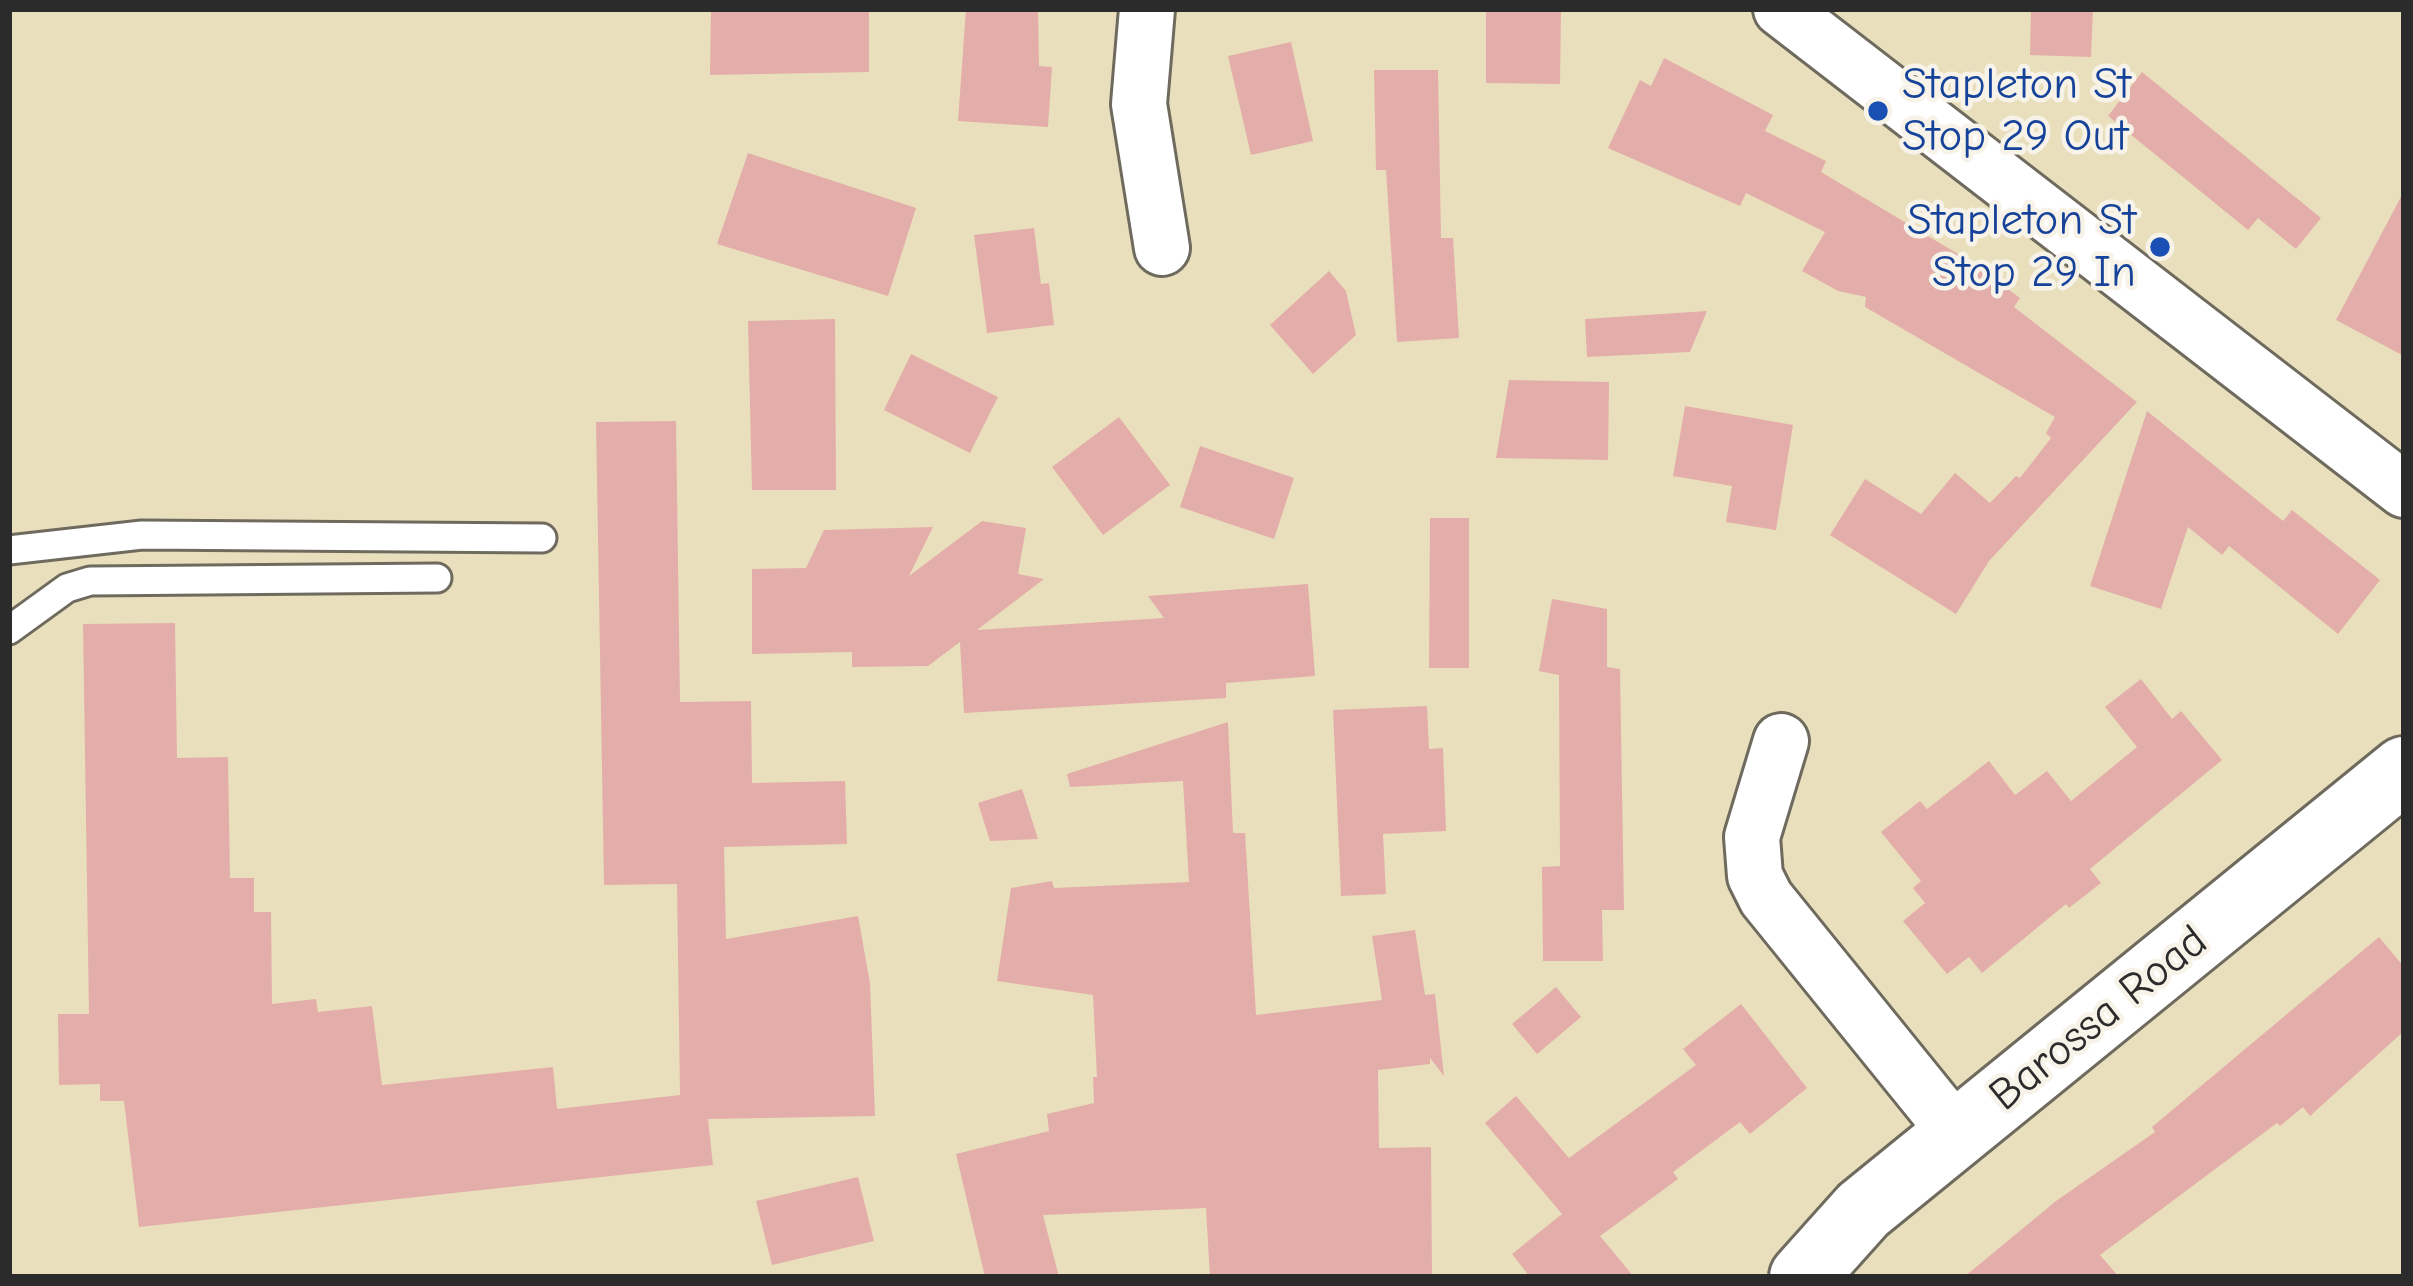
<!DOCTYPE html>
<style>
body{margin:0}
#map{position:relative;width:2413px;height:1286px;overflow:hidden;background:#eadfbc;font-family:"Comic Neue",sans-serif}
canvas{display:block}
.frame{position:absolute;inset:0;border:12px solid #2b2b2b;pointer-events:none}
</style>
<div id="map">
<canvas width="2413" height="1286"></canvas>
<div class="frame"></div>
</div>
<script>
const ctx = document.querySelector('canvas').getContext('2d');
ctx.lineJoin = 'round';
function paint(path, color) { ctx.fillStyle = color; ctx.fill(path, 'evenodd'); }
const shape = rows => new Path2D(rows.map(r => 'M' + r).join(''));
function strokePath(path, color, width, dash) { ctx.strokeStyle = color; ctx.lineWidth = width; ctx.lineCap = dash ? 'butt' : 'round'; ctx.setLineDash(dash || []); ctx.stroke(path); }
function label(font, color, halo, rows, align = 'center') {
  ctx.font = font + ' "Comic Neue",sans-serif'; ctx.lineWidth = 9; ctx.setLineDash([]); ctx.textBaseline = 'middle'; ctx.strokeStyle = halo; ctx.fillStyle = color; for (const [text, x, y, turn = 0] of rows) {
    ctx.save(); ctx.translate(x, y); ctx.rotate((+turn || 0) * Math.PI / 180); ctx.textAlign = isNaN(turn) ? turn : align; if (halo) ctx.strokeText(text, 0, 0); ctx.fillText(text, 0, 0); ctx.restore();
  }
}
const building = shape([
 [711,9,869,9,869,72,710,75],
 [966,9,1038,9,1039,66,1052,67,1048,127,958,121],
 [1486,9,1561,9,1560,84,1486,83],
 [2031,9,2093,9,2091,57,2030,55],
 [1291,42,1313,141,1251,155,1228,56],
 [1664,58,1773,115,1765,131,1826,161,1821,172,1973,263,2020,298,2014,307,2137,402,1989,561,1956,614,1830,535,1865,479,1921,514,1955,473,1990,503,2016,476,2020,478,2051,438,2046,433,2055,417,1865,307,1866,297,1838,291,1802,271,1825,232,1746,193,1740,206,1608,148,1640,80,1651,86],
 [1374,70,1438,70,1441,238,1453,238,1459,338,1397,342,1386,170,1376,170],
 [2142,72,2321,218,2296,249,2258,218,2248,230,2108,116],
 [748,153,916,208,888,296,717,244],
 [2404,191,2404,356,2336,320],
 [1034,228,1041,284,1049,283,1054,325,987,333,974,235],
 [1329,271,1346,291,1356,335,1313,374,1270,325],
 [1707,311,1690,352,1587,357,1585,319],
 [835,319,836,490,752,490,748,321],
 [911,354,998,397,970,453,884,410],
 [1509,380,1609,382,1608,460,1496,458],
 [1685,406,1793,425,1776,530,1726,522,1732,486,1673,476],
 [2147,411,2283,521,2292,510,2380,580,2338,634,2229,546,2222,555,2188,527,2161,609,2090,586],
 [1119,417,1170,485,1103,535,1052,467],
 [676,421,680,702,751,701,752,783,845,781,847,844,724,847,726,939,858,916,870,983,875,1116,708,1119,713,1165,139,1227,124,1101,100,1101,100,1084,59,1085,58,1014,89,1014,83,624,175,623,177,758,228,757,230,878,254,878,254,912,271,912,272,1004,316,999,318,1012,372,1006,382,1085,553,1067,557,1109,680,1095,677,884,604,885,596,422],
 [1200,446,1294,478,1274,539,1180,507],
 [1430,518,1469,518,1469,668,1429,668],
 [982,521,1026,528,1018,574,1044,579,977,630,1164,618,1148,596,1308,584,1315,676,1226,683,1226,698,964,713,960,642,928,666,852,667,852,652,752,654,752,569,806,568,824,530,933,527,909,576],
 [1552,599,1607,609,1607,667,1620,669,1624,910,1602,910,1603,961,1543,961,1542,867,1560,866,1559,675,1539,671],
 [2141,679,2172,719,2181,711,2222,760,2090,869,2101,883,2069,908,2066,904,1982,973,1969,957,1947,974,1903,921,1925,903,1913,888,1921,881,1881,832,1920,801,1927,809,1989,761,2015,795,2047,771,2071,801,2137,747,2105,707],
 [1427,706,1429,749,1443,748,1446,831,1383,834,1386,894,1341,896,1333,710],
 [1228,722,1233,833,1245,833,1256,1015,1382,1000,1372,936,1415,930,1425,995,1435,994,1444,1076,1430,1058,1430,1064,1378,1070,1379,1148,1431,1147,1432,1277,1210,1277,1206,1208,1043,1215,1059,1277,985,1277,956,1154,1049,1131,1047,1114,1094,1103,1093,1077,1097,1077,1093,995,997,981,1011,888,1052,881,1054,888,1189,882,1183,781,1070,787,1067,774],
 [1022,789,1038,839,990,841,978,803],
 [2379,937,2404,967,2404,1031,2310,1116,2303,1107,2280,1126,2277,1123,2100,1255,2119,1277,1964,1277,2056,1201,2155,1132,2152,1127],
 [1556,987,1581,1017,1537,1054,1512,1024],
 [1741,1004,1807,1088,1750,1134,1740,1122,1673,1172,1678,1179,1600,1236,1634,1277,1530,1277,1512,1254,1562,1214,1485,1123,1516,1096,1569,1158,1696,1065,1683,1049],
 [858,1177,874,1241,772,1265,756,1201]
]);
const lane = shape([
 [9,550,142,535,542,538],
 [9,630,67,588,90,581,437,578]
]);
const street = shape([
 [1147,9,1139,104,1162,248],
 [1781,9,2404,490],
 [1781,741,1752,837,1755,876,1766,898,1957,1134]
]);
const secondary = shape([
 [1803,1277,1863,1210,2404,770]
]);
const markers = [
 [1878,111,12,"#1a4fb4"],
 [2160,247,12,"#1a4fb4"]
];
const transitNames = [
 ["Stapleton St",1902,85],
 ["Stop 29 Out",1902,137],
 ["Stapleton St",2136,221,"right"],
 ["Stop 29 In",2136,273,"right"]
];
const streetNames = [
 ["Barossa Road",2099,1019,-39]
];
paint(building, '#e3aea9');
strokePath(lane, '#6e6a5e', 33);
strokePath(street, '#6e6a5e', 60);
strokePath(secondary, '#6e6a5e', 72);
strokePath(lane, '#fff', 27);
strokePath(street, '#fff', 54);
strokePath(secondary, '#fff', 66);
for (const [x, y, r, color] of markers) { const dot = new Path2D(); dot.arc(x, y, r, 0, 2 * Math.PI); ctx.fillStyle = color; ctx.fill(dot); strokePath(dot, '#f7f3e8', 4.5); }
label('45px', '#164399', '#f7f3e8', transitNames, 'left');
label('45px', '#2b2b2b', '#f7f3e8', streetNames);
</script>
